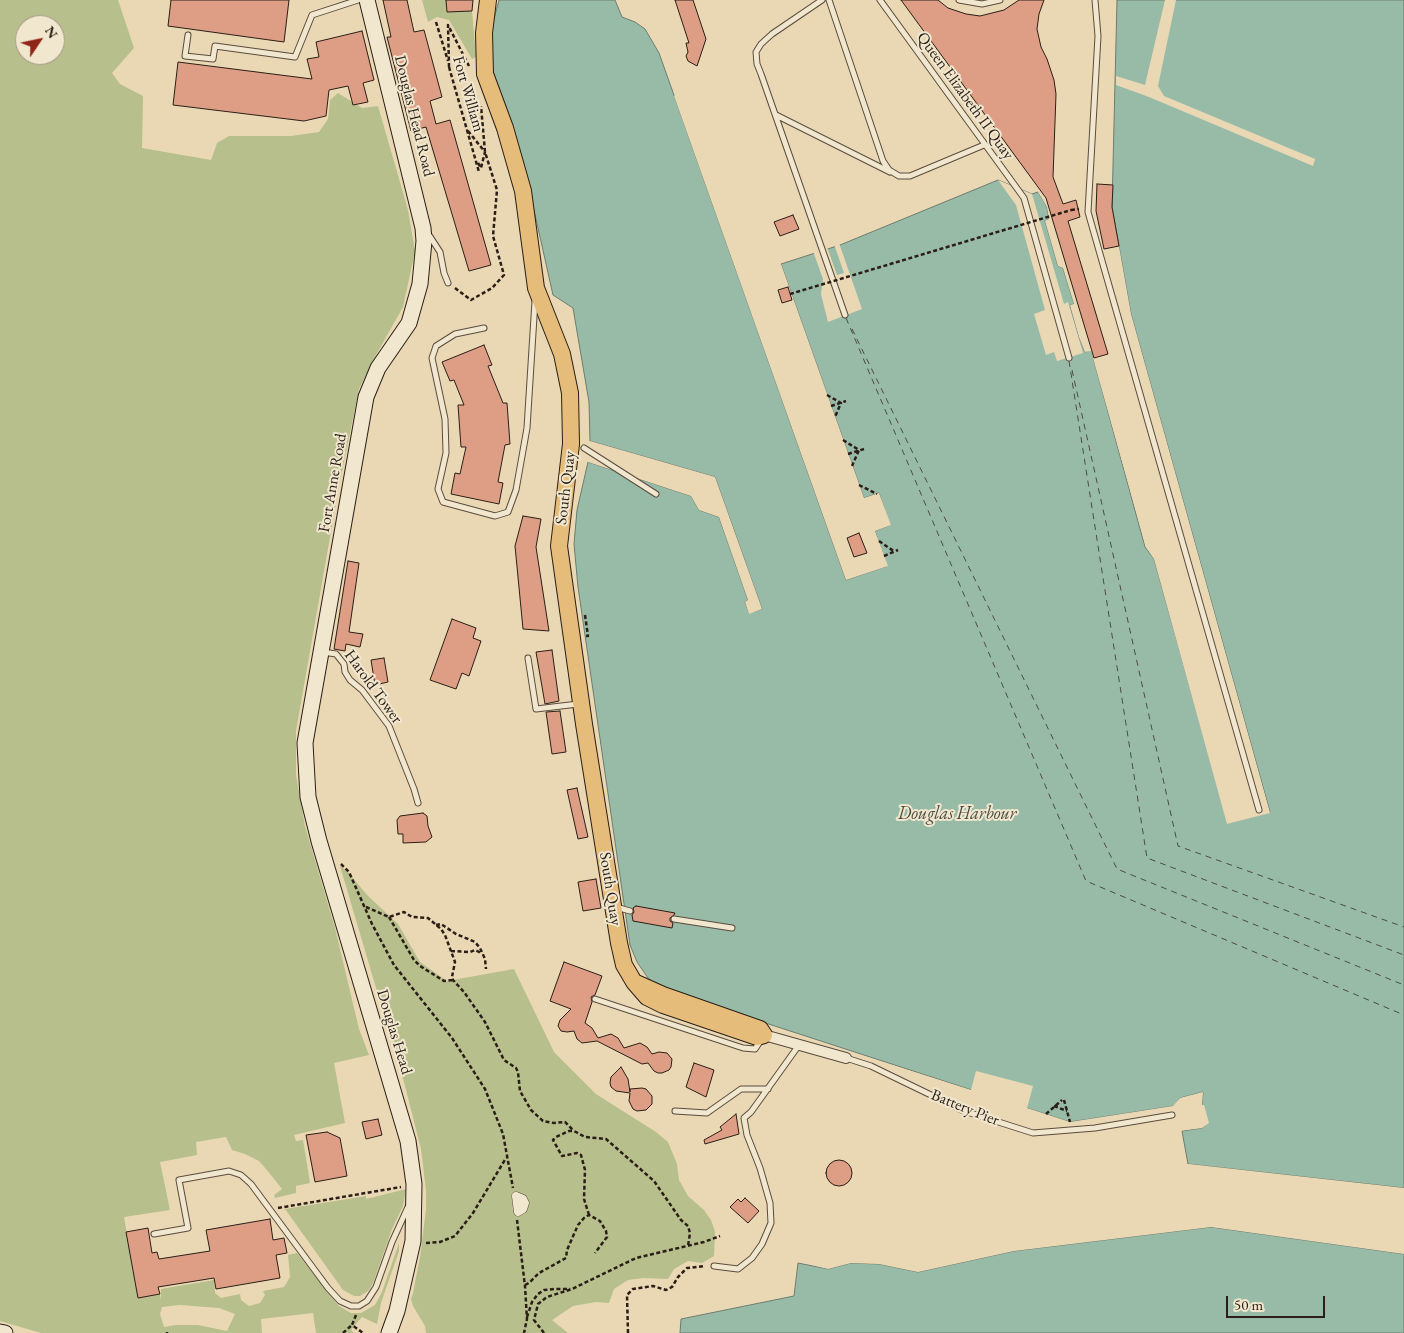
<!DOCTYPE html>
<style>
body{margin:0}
#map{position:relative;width:1404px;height:1333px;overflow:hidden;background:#ead8b4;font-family:"EB Garamond",serif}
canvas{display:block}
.north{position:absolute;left:15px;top:15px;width:50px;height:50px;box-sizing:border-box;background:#f1e6ce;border:1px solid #a19684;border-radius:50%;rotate:56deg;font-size:14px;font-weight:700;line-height:20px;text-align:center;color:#2a1e16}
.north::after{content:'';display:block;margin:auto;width:18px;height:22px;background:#8f2418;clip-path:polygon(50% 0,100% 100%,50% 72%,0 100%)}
.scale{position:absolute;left:1226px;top:1296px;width:99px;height:22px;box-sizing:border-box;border:2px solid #2a1e16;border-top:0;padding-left:6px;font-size:15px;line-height:18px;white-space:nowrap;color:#2a1e16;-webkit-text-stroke:4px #f1e6ce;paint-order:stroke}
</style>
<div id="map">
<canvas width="1404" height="1333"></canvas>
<div class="north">N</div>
<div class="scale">50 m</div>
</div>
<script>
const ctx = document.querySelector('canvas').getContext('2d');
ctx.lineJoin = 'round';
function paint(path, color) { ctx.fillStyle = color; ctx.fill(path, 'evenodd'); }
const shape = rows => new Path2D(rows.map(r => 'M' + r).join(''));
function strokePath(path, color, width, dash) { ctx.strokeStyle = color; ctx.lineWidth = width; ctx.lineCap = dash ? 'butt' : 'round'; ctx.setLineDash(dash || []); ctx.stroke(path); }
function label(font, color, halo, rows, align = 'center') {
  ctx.font = font + ' "EB Garamond",serif'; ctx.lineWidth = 4; ctx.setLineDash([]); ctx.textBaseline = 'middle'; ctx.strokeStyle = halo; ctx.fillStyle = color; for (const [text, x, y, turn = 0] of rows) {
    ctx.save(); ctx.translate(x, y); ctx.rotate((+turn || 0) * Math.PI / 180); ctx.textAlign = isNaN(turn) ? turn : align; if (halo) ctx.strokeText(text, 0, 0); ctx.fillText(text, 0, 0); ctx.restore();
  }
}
const green = shape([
 [0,0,118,0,134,48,112,73,120,84,143,96,142,148,211,160,217,143,229,136,291,136,319,132,328,119,330,100,338,93,362,108,378,106,408,210,415,251,403,307,376,355,359,389,339,486,296,731,296,775,305,826,335,928,359,1029,369,1055,334,1063,345,1123,294,1135,296,1141,303,1140,310,1183,296,1186,296,1193,275,1198,274,1195,282,1189,271,1175,259,1161,245,1154,232,1150,226,1137,196,1142,197,1155,160,1162,170,1210,124,1217,138,1298,160,1294,161,1300,161,1289,214,1280,215,1293,221,1298,240,1294,241,1300,249,1306,260,1303,265,1295,263,1291,284,1287,290,1277,288,1255,297,1253,339,1306,351,1313,361,1313,375,1305,382,1292,399,1243,399,1251,381,1303,377,1324,362,1317,351,1330,354,1333,316,1333,313,1313,261,1319,262,1333,41,1333,0,1321],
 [25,25,55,25,55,55,25,55],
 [180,1305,219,1308,235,1314,227,1331,198,1325,176,1325,164,1327,160,1314,162,1307],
 [422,0,446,0,447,11,472,11,476,57,472,59,449,20,437,17,428,22],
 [340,866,348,872,367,895,398,924,420,962,447,981,514,969,554,1052,596,1094,656,1132,668,1142,677,1164,679,1180,688,1196,704,1210,711,1220,715,1232,714,1256,702,1263,688,1261,674,1269,668,1279,643,1278,628,1280,614,1289,609,1303,596,1302,573,1306,552,1320,568,1333,426,1333,425,1326,413,1306,411,1299,413,1293,420,1257,426,1210,426,1190,421,1149,405,1086],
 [406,1189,403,1206,392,1229,373,1283,368,1291,360,1296,354,1296,343,1290,285,1209,366,1196,366,1199]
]);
const water = shape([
 [499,0,615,0,622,17,635,22,645,29,659,53,846,580,887,566,875,531,890,525,879,493,864,498,781,264,840,245,998,180,1032,194,1038,192,1047,207,1049,219,1045,221,1058,266,1063,268,1074,304,1070,305,1079,337,1085,352,1091,350,1145,547,1154,559,1228,823,1270,812,1131,314,1112,207,1117,0,1404,0,1404,1188,1188,1164,1182,1131,1202,1128,1208,1123,1202,1105,1203,1092,1180,1098,1174,1106,1070,1122,664,990,648,978,637,962,630,945,578,587,574,544,577,510,588,462,691,496,699,510,719,517,748,600,745,602,749,613,762,609,715,477,590,441,589,402,573,308,553,295,523,161,490,64,493,23,499,0],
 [1211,1227,1404,1254,1404,1333,680,1333,681,1319,794,1296,798,1263,828,1269,851,1263,879,1264,918,1272,1014,1251,1211,1227]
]);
const pier = shape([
 [1165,0,1176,0,1158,86,1164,96,1315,159,1313,166,1149,97,1116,85,1116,76,1145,85],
 [676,95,848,577,884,564,872,530,874,528,887,523,878,496,864,501,861,499,778,265,781,264,864,498,879,493,891,525,875,531,888,566,846,580,674,96],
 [998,180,1032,194,1064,304,1068,302,1083,353,1057,361,1054,352,1046,355,1034,314,1045,310,1016,205],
 [1038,192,1041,192,1049,206,1052,220,1048,223,1060,264,1066,267,1077,303,1076,306,1073,307,1081,336,1086,349,1091,348,1094,350,1148,546,1157,558,1229,821,1267,811,1128,314,1110,207,1112,195,1112,207,1131,314,1270,813,1227,824,1154,559,1146,547,1091,351,1085,352,1079,337,1070,305,1074,304,1063,268,1058,266,1045,221,1049,219,1047,207],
 [839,243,862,309,828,322,821,294,823,279,813,251,827,247,837,275,844,273,834,244],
 [590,441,715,477,762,609,749,614,745,602,748,600,719,517,699,510,691,496,588,462,588,459,692,493,701,508,721,515,751,599,748,603,750,611,759,608,713,479,590,443],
 [848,1051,971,1090,976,1071,1033,1086,1027,1108,1070,1122,1173,1106,1180,1098,1203,1092,1202,1105,1204,1105,1209,1123,1202,1128,1179,1131,1181,1128,1201,1126,1206,1122,1202,1108,1199,1106,1200,1095,1181,1100,1174,1108,1070,1124,848,1053],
 [1189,1164,1404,1188,1404,1191,1188,1167,1186,1165],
 [1211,1225,1404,1251,1404,1254,1211,1227,1014,1251,918,1272,879,1264,851,1263,828,1269,796,1261,828,1266,851,1260,879,1262,918,1269,1014,1248]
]);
const ferry = shape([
 [846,318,1086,881,1404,1015],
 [852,329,1117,869,1404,985],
 [1069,361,1147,858,1404,955],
 [1072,370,1178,846,1404,927]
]);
const building = shape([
 [171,0,289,0,284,42,168,26,171,0],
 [383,0,407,0,414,32,424,30,442,97,430,101,436,124,450,120,491,265,469,271,426,127,411,131,387,37,391,37,383,0],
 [446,0,473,0,472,11,447,12,446,0],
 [675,0,693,0,706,39,697,66,688,61,686,56,688,52,686,43,689,43,675,0],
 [901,0,938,0,948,8,966,14,980,16,1004,10,1019,0,1044,0,1039,14,1037,29,1041,47,1047,59,1054,80,1056,94,1053,177,1063,204,1076,200,1080,217,1068,221,1108,354,1094,358,1046,198,901,0],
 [362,31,374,80,363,83,368,102,353,105,348,86,329,90,326,116,304,121,173,105,178,62,312,79,307,59,319,57,316,42,362,31],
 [1097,184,1113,185,1112,207,1119,246,1104,249,1096,211,1097,184],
 [793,215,799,229,780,236,774,222,793,215],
 [788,287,792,300,782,303,778,290,788,287],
 [484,345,492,365,488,366,503,403,507,403,510,444,505,445,498,482,503,483,499,504,451,494,455,473,460,474,466,447,461,447,458,405,464,405,454,380,450,381,442,362,484,345],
 [523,516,541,519,536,547,549,631,523,629,515,546,523,516],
 [859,533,867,553,854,557,847,538,859,533],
 [348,561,359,563,349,632,363,634,360,647,346,644,345,651,334,649,348,561],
 [452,619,476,628,473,638,481,641,469,676,462,673,456,689,430,680,452,619],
 [552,650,559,701,545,704,536,652,552,650],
 [384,658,388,682,375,685,371,660,384,658],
 [560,711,566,752,552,754,546,712,560,711],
 [577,788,588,837,578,839,567,790,577,788],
 [423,813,427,816,428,826,432,837,426,842,403,843,403,834,398,834,397,820,400,816,423,813],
 [596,879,601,908,583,911,578,882,596,879],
 [636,906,675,913,674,915,670,918,670,921,673,923,672,928,633,921,632,915,634,912,633,908,636,906],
 [564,962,602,976,595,995,591,997,592,1002,585,1023,592,1028,598,1038,611,1034,618,1038,624,1048,640,1043,647,1047,652,1054,659,1052,667,1053,672,1059,671,1067,669,1070,662,1073,658,1073,654,1071,648,1063,642,1064,597,1041,582,1043,577,1039,574,1031,567,1032,561,1031,558,1026,560,1020,571,1009,550,1001,564,962],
 [694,1063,714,1070,706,1097,686,1087,694,1063],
 [621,1067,628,1079,630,1092,630,1089,642,1088,646,1089,652,1096,652,1104,646,1110,637,1111,633,1109,629,1101,630,1093,616,1091,611,1087,610,1083,611,1077,621,1067],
 [736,1114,739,1134,705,1144,704,1140,722,1130,720,1127,736,1114],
 [378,1119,382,1135,366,1139,362,1122,378,1119],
 [327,1132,340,1138,347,1176,315,1182,306,1135,327,1132],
 '826 1173a13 13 0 1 1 26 0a13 13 0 1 1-26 0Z',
 [745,1198,759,1211,748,1223,730,1207,738,1199,741,1202,745,1198],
 [270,1219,273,1240,284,1238,287,1253,276,1255,280,1278,216,1289,214,1278,158,1287,160,1294,138,1298,126,1232,148,1228,152,1253,157,1252,159,1259,210,1251,206,1230,270,1219]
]);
const path = shape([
 [436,22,448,61],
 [449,67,448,25,469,66],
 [449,67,479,172],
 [468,131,485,152,481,168,478,163],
 [1071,210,1079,209],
 [455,288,471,300,492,288,504,275,493,236,497,190,485,152,481,106],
 [827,395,841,403,835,417],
 [831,406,846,401],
 [843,440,859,450,852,466],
 [848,454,864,449],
 [859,485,877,494],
 [879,541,895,552],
 [884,556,898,550],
 [585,615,588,636,586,636],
 [341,864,349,872,372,924,394,965,452,1038,485,1089,503,1134,513,1188],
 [366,907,389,917,404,912,412,917,428,918,441,929,445,935,455,962,452,977,453,980,464,992,485,1022,504,1060,516,1068,518,1072,520,1091,531,1110,543,1121,554,1123,565,1122,574,1131],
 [389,917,414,960,420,966,444,981,453,980],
 [436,925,441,924,456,934,475,942,480,948,485,959,486,969],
 [451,951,470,952,475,950,481,953],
 [1064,1100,1070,1122],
 [1054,1106,1067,1111],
 [1046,1114,1062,1100],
 [278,1208,401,1187],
 [589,1215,584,1199,585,1170,581,1155,577,1153,562,1156,553,1140,556,1137,569,1131,574,1131,585,1137,606,1139,654,1181,681,1220,688,1226,690,1233,688,1246],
 [517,1220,525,1286,527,1319,524,1333],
 [426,1243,440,1242,455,1236,473,1213,506,1158],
 [525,1285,529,1283,539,1273,566,1258,567,1250,578,1225,584,1218,589,1215,600,1221,606,1231,607,1237,595,1253],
 [356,1315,352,1325,363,1333],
 [527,1317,532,1302,538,1294,544,1290,554,1289,570,1289],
 [167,1333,167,1332],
 [343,1333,352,1325],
 [544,1333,534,1320,538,1304,547,1297,572,1289,636,1258,704,1242,720,1236],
 [628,1333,627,1295,633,1289,653,1286,666,1290,672,1287,678,1277,687,1268,705,1266]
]);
const service = shape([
 [822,0,772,34,761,44,756,52,757,64,761,74,845,315],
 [829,0,883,161,889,170,899,176,910,176,984,145],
 [880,0,1024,198,1069,358],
 [959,0,982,4,1000,0],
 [1095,0,1098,36,1088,212,1259,810],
 [188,35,185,56,213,59,215,46,295,57,312,15,358,0],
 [776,115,890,172],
 [427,232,440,252,444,273,448,283],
 [484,328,455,334,436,346,432,358,445,419,446,453,438,489,443,502,495,516,508,512,516,490,527,428,535,301],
 [584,448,656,494],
 [323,652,336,654,344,664,345,672,350,680,362,690,389,726,414,789,418,803],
 [528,658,536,709,578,704],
 [616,907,630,911],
 [674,919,732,928],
 [595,999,743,1048,755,1049,761,1040],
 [846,1058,871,1066,964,1111,1033,1133,1095,1128,1172,1115],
 [675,1111,707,1113,741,1089,768,1089],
 [154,1234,188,1228,179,1180,229,1171,241,1175,251,1184,328,1288,340,1301,351,1306,359,1306,367,1301,376,1287,392,1242,408,1207],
 [714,1266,738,1269,752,1258,762,1244,771,1223,770,1203,760,1168,747,1135,744,1118,751,1112,799,1045]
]);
const pedestrian = shape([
 [516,1196,523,1199,525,1203,523,1209,518,1212,516,1196]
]);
const minor = shape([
 [764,1035,846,1058]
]);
const secondary = shape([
 [367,0,423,228,424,241,420,284,409,323,378,368,366,397,305,743,308,797,319,841,408,1141,414,1184,413,1241,397,1311,389,1333],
 [0,1332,5,1333]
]);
const primary = shape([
 [488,0,484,33,485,74,505,128,523,191,536,288,562,354,570,393,571,444,559,546,584,724,619,943,624,965,634,982,647,997,663,1005,757,1037,764,1035,760,1029,663,995,634,982]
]);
const pathBridge = shape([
 [790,294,1071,210]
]);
const streetNames = [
 ["Fort William",468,94,74],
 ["Queen Elizabeth II Quay",965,96,54],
 ["Douglas Head Road",414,116,76],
 ["Fort Anne Road",333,483,-80],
 ["South Quay",566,488,-83],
 ["Harold Tower",373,687,54],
 ["South Quay",610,889,81],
 ["Douglas Head",394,1032,73],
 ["Battery Pier",965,1108,22]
];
const waterNames = [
 ["Douglas Harbour",957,814]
];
paint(green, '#b7bf8d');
paint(water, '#98bba8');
strokePath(water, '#6c7c6e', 1);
paint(pier, '#ead8b4');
strokePath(ferry, '#4b4d42', 1, [6, 5]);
paint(building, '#de9e86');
strokePath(building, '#2a1e16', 1);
strokePath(service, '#5a4c3e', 7);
strokePath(pedestrian, '#5a4c3e', 9);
strokePath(minor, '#5a4c3e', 12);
strokePath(secondary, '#2a1e16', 17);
strokePath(primary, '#2a1e16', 18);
strokePath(path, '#2a1e16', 2.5, [4, 2.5]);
strokePath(service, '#f1e6ce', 5);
strokePath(pedestrian, '#f1e6ce', 8);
strokePath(minor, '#f1e6ce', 10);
strokePath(secondary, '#f1e6ce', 15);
strokePath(primary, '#e5bc7a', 16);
strokePath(pathBridge, '#2a1e16', 2.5, [4, 2.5]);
label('16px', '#2a1e16', '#f1e6ce', streetNames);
label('italic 18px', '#4b4d42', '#f1e6ce', waterNames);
</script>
